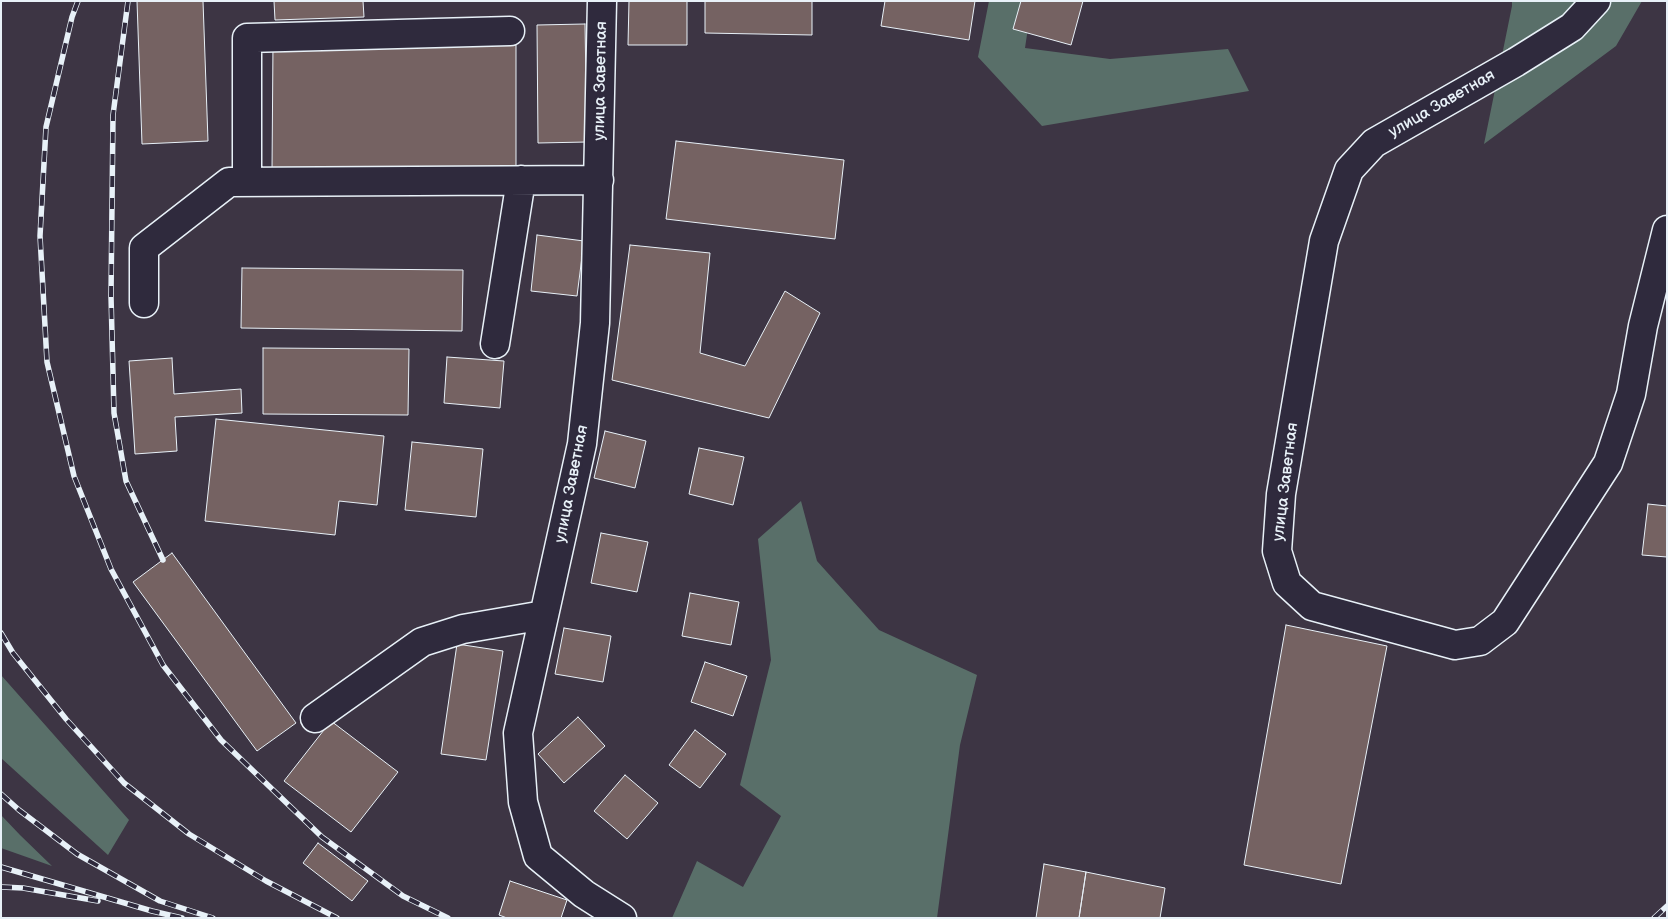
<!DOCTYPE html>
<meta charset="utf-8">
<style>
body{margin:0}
#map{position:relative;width:1668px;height:919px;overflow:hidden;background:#3d3544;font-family:"Balsamiq Sans",sans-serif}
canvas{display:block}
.frame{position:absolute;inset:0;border:2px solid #e8f1f8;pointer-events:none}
</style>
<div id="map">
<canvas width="1668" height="919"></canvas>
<div class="frame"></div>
</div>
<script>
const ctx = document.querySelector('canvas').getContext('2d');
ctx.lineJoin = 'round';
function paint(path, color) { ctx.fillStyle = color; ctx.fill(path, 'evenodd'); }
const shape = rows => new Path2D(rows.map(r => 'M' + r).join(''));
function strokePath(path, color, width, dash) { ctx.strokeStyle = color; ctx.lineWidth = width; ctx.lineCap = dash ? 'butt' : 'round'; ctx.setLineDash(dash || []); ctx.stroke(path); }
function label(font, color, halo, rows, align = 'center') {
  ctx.font = font + ' "Balsamiq Sans",sans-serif'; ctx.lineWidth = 4.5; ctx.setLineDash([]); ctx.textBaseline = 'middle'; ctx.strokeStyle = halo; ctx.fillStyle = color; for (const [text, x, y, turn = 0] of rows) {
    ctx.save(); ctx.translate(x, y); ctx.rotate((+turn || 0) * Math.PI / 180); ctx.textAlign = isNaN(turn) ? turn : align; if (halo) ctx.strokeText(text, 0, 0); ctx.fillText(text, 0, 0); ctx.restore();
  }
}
const green = shape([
 [989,1,1032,1,1025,48,1110,59,1228,49,1249,91,1042,126,978,57],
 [1512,1,1642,1,1616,46,1484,144,1512,6],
 [801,501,817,561,879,630,977,675,960,745,937,918,672,918,697,861,743,887,781,816,740,785,771,660,758,539],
 [1,675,129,820,108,855,1,758],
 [1,815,20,835,52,866,1,848]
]);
const building = shape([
 [137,1,203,1,208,141,142,144,137,1],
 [274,1,363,1,364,17,275,20,274,1],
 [629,1,687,1,687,45,628,45,629,1],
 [705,1,812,1,812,35,705,33,705,1],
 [885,1,975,1,969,40,881,26,885,1],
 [1021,1,1083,1,1071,45,1013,29,1021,1],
 [585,24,587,142,538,143,537,25,585,24],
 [273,44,516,45,516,171,272,170,273,44],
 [676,141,844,160,835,239,666,219,676,141],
 [537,235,584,241,577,296,531,291,537,235],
 [630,245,710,253,700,353,745,366,785,291,820,313,769,418,612,380,630,245],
 [242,268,463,270,462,331,241,328,242,268],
 [263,348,409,349,408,415,263,414,263,348],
 [447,357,504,361,500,408,444,403,447,357],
 [172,358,174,394,241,389,242,413,175,417,177,451,135,454,129,361,172,358],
 [216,419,384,436,377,505,339,501,335,535,205,521,216,419],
 [605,431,646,441,635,488,594,478,605,431],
 [412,442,483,449,476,517,405,510,412,442],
 [699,448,744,457,733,505,689,494,699,448],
 [1648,504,1667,506,1667,557,1642,555,1648,504],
 [601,533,648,542,637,592,591,583,601,533],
 [172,553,296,723,257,751,133,582,172,553],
 [690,593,739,602,731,645,682,636,690,593],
 [1286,625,1387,646,1341,884,1244,865,1286,625],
 [564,628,611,636,603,682,555,674,564,628],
 [457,644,503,651,486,760,441,754,457,644],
 [705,662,747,676,733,716,691,702,705,662],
 [578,717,605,746,564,783,538,754,578,717],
 [331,721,398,772,351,832,284,781,331,721],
 [695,730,726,754,700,788,669,765,695,730],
 [625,775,658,803,627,839,594,811,625,775],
 [318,843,368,881,352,901,303,863,318,843],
 [1044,864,1086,872,1079,918,1036,918,1044,864],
 [1086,872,1165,888,1160,918,1079,918,1086,872],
 [510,881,567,900,561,918,507,918,499,915,510,881]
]);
const minor = shape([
 [602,1,595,323,582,444,518,733,523,802,538,856,584,894,622,918],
 [1596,1,1572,27,1516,62,1374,143,1349,170,1324,241,1281,494,1277,551,1287,583,1312,606,1455,645,1480,641,1505,622,1608,463,1631,394,1643,326,1667,230],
 [247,182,247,38,510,31],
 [144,303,144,248,229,182,599,180],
 [495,344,521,180],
 [315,718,422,642,463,629,544,615]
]);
const rail = shape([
 [78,1,72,17,46,127,40,236,47,362,74,476,111,569,163,665,221,740,322,837,403,896,448,918],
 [128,1,113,115,111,296,114,413,126,481,163,560],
 [1,633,13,653,66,719,124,783,189,834,266,881,337,918],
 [1,794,19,810,77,854,160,901,213,918],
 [1,867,152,911,182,918],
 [1,887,23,888,98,901],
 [1654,918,1667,906]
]);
const streetNames = [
 ["улица Заветная",601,81,-89],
 ["улица Заветная",1442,104,-30],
 ["улица Заветная",1286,482,-83],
 ["улица Заветная",572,484,-79]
];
paint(green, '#596f69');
paint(building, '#756262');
strokePath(building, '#e8f1f8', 1);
strokePath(minor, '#e8f1f8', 31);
strokePath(minor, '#2f2a3d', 28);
strokePath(rail, '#e8f1f8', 5.5);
strokePath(rail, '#2f2a3d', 4, [11]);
label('16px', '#e8f1f8', '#2f2a3d', streetNames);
</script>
